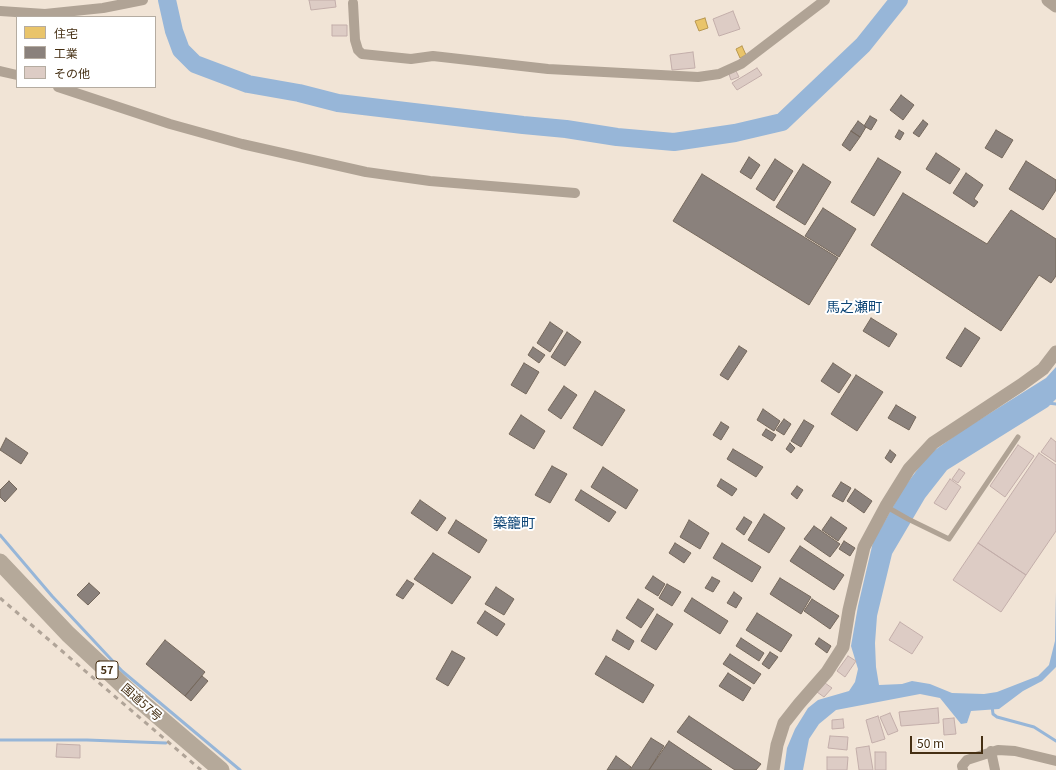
<!DOCTYPE html>
<meta charset="utf-8">
<style>
body{margin:0}
#map{position:relative;width:1056px;height:770px;overflow:hidden;background:#f1e4d6;font-family:Georgia,"Noto Sans JP",serif}
canvas{display:block}
.legend{position:absolute;left:16px;top:16px;width:140px;height:72px;box-sizing:border-box;background:#fff;border:1px solid #b5aca1;margin:0;padding:5px 7px;list-style:none;font-size:12px;color:#452f13}
.legend li{display:flex;align-items:center;gap:8px;height:20px}
.legend b{width:20px;border:1px solid #b5aca1}
.scale{position:absolute;left:910px;top:736px;width:73px;height:18px;box-sizing:border-box;border:2px solid #452f13;border-top:0;padding-left:5px;font-size:12px;line-height:14px;white-space:nowrap;color:#452f13;-webkit-text-stroke:3px #fff;paint-order:stroke}
</style>
<div id="map">
<canvas width="1056" height="770"></canvas>
<ul class="legend">
<li><b style="height:11px;background:#e9c46a"></b>住宅</li>
<li><b style="height:11px;background:#8a817c"></b>工業</li>
<li><b style="height:11px;background:#ddccc5"></b>その他</li>
</ul>
<div class="scale">50 m</div>
</div>
<script>
const ctx = document.querySelector('canvas').getContext('2d');
ctx.lineJoin = 'round';
function paint(path, color) { ctx.fillStyle = color; ctx.fill(path, 'evenodd'); }
const shape = rows => new Path2D(rows.map(r => 'M' + r).join(''));
function strokePath(path, color, width, dash) { ctx.strokeStyle = color; ctx.lineWidth = width; ctx.lineCap = dash ? 'butt' : 'round'; ctx.setLineDash(dash || []); ctx.stroke(path); }
function label(font, color, halo, rows, align = 'center') {
  ctx.font = font + ' Georgia,"Noto Sans JP",serif'; ctx.lineWidth = 4; ctx.setLineDash([]); ctx.textBaseline = 'middle'; ctx.strokeStyle = halo; ctx.fillStyle = color; for (const [text, x, y, turn = 0] of rows) {
    ctx.save(); ctx.translate(x, y); ctx.rotate((+turn || 0) * Math.PI / 180); ctx.textAlign = isNaN(turn) ? turn : align; if (halo) ctx.strokeText(text, 0, 0); ctx.fillText(text, 0, 0); ctx.restore();
  }
}
const water = shape([
 [1056,367,1056,399,1048,407,947,470,925,498,892,554,877,616,875,643,876,667,879,685,902,684,912,681,930,684,952,693,984,694,997,692,1038,676,1049,665,1055,641,1056,592,1056,667,1042,681,1023,691,999,709,971,711,967,723,961,724,940,698,920,694,836,710,819,724,809,739,803,770,784,770,787,748,795,729,808,708,818,700,849,691,855,682,858,669,851,646,858,606,873,542,903,489,928,455,963,430,1046,378]
]);
const homes = shape([
 [705,18,708,28,699,31,695,21,705,18],
 [742,46,746,55,740,58,736,49,742,46]
]);
const industry = shape([
 [901,95,914,105,903,120,890,110,901,95],
 [870,116,877,120,871,130,864,126,870,116],
 [923,120,928,124,919,137,913,133,923,120],
 [858,121,866,127,860,137,851,131,858,121],
 [899,130,904,133,900,140,895,137,899,130],
 [996,130,1013,140,1002,158,985,148,996,130],
 [851,131,860,137,850,151,842,145,851,131],
 [936,153,960,169,950,184,926,169,936,153],
 [749,157,760,165,751,179,740,172,749,157],
 [878,158,901,172,874,216,851,202,878,158],
 [775,159,793,171,774,201,756,189,775,159],
 [1026,161,1056,180,1056,190,1043,210,1009,189,1026,161],
 [803,164,831,182,805,225,776,207,803,164],
 [966,173,983,185,974,199,978,202,974,207,953,193,966,173],
 [702,174,838,258,809,305,673,221,702,174],
 [903,193,987,244,1011,210,1056,239,1056,276,1051,283,1039,275,1001,331,871,245,903,193],
 [823,208,856,229,839,257,805,236,823,208],
 [871,318,897,334,889,347,863,331,871,318],
 [550,322,563,331,550,352,537,343,550,322],
 [965,328,980,338,961,367,946,358,965,328],
 [567,332,581,342,565,366,551,357,567,332],
 [739,346,747,351,728,380,720,375,739,346],
 [533,347,545,355,539,363,528,355,533,347],
 [524,363,539,372,526,394,511,385,524,363],
 [833,363,851,375,839,393,821,381,833,363],
 [856,375,883,392,857,431,831,414,856,375],
 [564,386,577,395,561,419,548,410,564,386],
 [595,391,625,410,602,446,573,428,595,391],
 [896,405,916,417,909,430,888,418,896,405],
 [763,409,780,421,774,431,757,420,763,409],
 [521,415,545,431,534,449,509,434,521,415],
 [784,419,791,424,784,435,776,430,784,419],
 [804,420,814,426,801,447,791,441,804,420],
 [721,422,729,427,721,440,713,435,721,422],
 [766,429,776,435,772,441,762,435,766,429],
 [6,438,28,453,21,464,0,450,6,438],
 [790,443,795,448,791,453,786,449,790,443],
 [733,449,763,467,756,477,727,459,733,449],
 [890,450,896,455,891,463,885,458,890,450],
 [552,466,567,474,550,503,535,495,552,466],
 [603,467,638,490,626,509,591,487,603,467],
 [721,479,737,489,732,496,717,486,721,479],
 [9,481,17,489,5,502,0,497,0,490,9,481],
 [841,482,851,488,843,502,832,496,841,482],
 [797,486,803,490,797,499,791,494,797,486],
 [855,489,872,501,864,513,847,501,855,489],
 [581,490,616,512,609,522,575,500,581,490],
 [420,500,446,518,437,531,411,513,420,500],
 [764,514,785,528,769,553,748,540,764,514],
 [744,517,752,522,744,535,736,529,744,517],
 [831,517,847,528,838,541,822,530,831,517],
 [456,520,487,540,479,553,448,533,456,520],
 [689,520,709,533,700,549,680,537,689,520],
 [814,526,840,544,830,557,804,539,814,526],
 [844,541,855,548,850,556,839,549,844,541],
 [675,543,691,553,684,563,669,553,675,543],
 [722,543,761,567,752,582,713,558,722,543],
 [800,546,844,575,834,590,790,561,800,546],
 [433,553,471,577,452,604,414,579,433,553],
 [653,576,665,584,658,596,645,588,653,576],
 [712,577,720,581,713,592,705,588,712,577],
 [780,578,811,597,801,614,770,594,780,578],
 [407,580,414,584,403,599,396,595,407,580],
 [89,583,100,593,88,605,77,595,89,583],
 [667,584,681,592,672,606,659,598,667,584],
 [496,587,514,599,504,615,485,604,496,587],
 [734,592,742,598,736,608,727,603,734,592],
 [692,598,728,621,720,634,684,611,692,598],
 [638,599,654,609,641,628,626,618,638,599],
 [812,599,839,616,830,629,804,611,812,599],
 [485,611,505,624,497,636,477,623,485,611],
 [757,613,792,635,781,652,746,630,757,613],
 [657,614,673,624,656,650,641,641,657,614],
 [617,630,634,641,629,650,612,640,617,630],
 [741,638,764,653,759,661,736,646,741,638],
 [819,638,831,646,827,653,815,644,819,638],
 [165,640,205,672,185,696,146,664,165,640],
 [452,651,465,658,448,686,436,679,452,651],
 [770,652,778,657,769,669,762,664,770,652],
 [730,654,761,674,754,684,723,664,730,654],
 [606,656,654,685,643,703,595,674,606,656],
 [728,673,751,688,743,701,719,686,728,673],
 [202,676,208,681,191,701,185,696,202,676],
 [689,716,761,764,756,770,735,770,677,732,689,716],
 [651,738,664,746,649,770,630,770,651,738],
 [669,741,712,770,649,770,669,741],
 [616,756,631,767,629,770,607,770,616,756]
]);
const stream = shape([
 [1048,403,1056,404],
 [0,535,52,596,122,671,240,770],
 [992,706,993,714,997,717,1034,727,1056,741],
 [0,740,87,740,166,743]
]);
const river = shape([
 [167,0,174,31,181,50,195,64,248,84,299,93,338,103,523,125,566,129,617,137,674,142,735,133,782,122,863,45,899,0]
]);
const building = shape([
 [309,0,335,0,336,7,311,10,309,0],
 [733,11,740,29,719,36,713,19,733,11],
 [332,25,347,25,347,36,332,36,332,25],
 [693,52,695,68,672,70,670,55,693,52],
 [757,68,762,75,737,90,732,83,757,68],
 [736,71,739,77,731,80,729,74,736,71],
 [1051,438,1056,442,1056,462,1041,452,1051,438],
 [1018,445,1034,456,1005,497,990,486,1018,445],
 [1039,453,1056,465,1056,531,1026,575,978,543,1039,453],
 [959,469,965,473,958,483,952,479,959,469],
 [950,479,961,487,946,510,934,503,950,479],
 [978,543,1026,575,1001,612,953,580,978,543],
 [900,622,923,637,912,654,889,640,900,622],
 [848,656,856,661,845,677,837,671,848,656],
 [825,683,832,688,824,697,817,692,825,683],
 [938,708,939,723,901,726,899,712,938,708],
 [890,713,898,731,888,735,880,717,890,713],
 [878,716,885,739,872,743,866,720,878,716],
 [954,718,956,734,944,735,943,719,954,718],
 [843,719,844,728,832,729,832,720,843,719],
 [830,736,848,737,847,750,828,748,830,736],
 [57,744,80,745,80,758,56,757,57,744],
 [869,746,873,770,859,770,856,748,869,746],
 [875,752,886,752,886,770,875,770,875,752],
 [827,757,848,757,847,770,827,770,827,757]
]);
const service = shape([
 [887,507,908,519,949,539,1018,437]
]);
const minor = shape([
 [353,3,355,40,358,50,362,54,411,59,433,56,548,69,698,77,719,74,741,64,825,0],
 [0,11,45,14,103,8,143,0],
 [0,71,17,75],
 [58,87,170,124,242,144,366,172,430,181,575,193],
 [991,751,995,770],
 [963,770,962,766,967,760,998,750,1015,751,1056,761]
]);
const tertiary = shape([
 [1048,0,1056,6],
 [773,770,777,745,784,723,799,704,827,672,843,647,849,610,864,547,886,506,909,469,933,443,1021,385,1043,369,1056,352]
]);
const trunk = shape([
 [0,562,68,634,131,693,221,770]
]);
const rail = shape([
 [0,598,201,770]
]);
const shields = [
 [107,670,22]
];
const shieldNames = [
 ["57",107,670]
];
const streetNames = [
 ["国道57号",142,702,41]
];
const quarterNames = [
 ["馬之瀬町",854,307],
 ["築籠町",514,523]
];
paint(water, '#97b6d8');
paint(homes, '#e9c46a');
strokePath(homes, '#b89750', 1);
paint(industry, '#8a817c');
strokePath(industry, '#75685c', 1);
strokePath(stream, '#97b6d8', 3);
strokePath(river, '#97b6d8', 18);
paint(building, '#ddccc5');
strokePath(building, '#c3aeaa', 1);
strokePath(service, '#b0a395', 5);
strokePath(minor, '#b0a395', 10);
strokePath(tertiary, '#b0a395', 13);
strokePath(trunk, '#b5a99a', 17);
strokePath(rail, '#b0a498', 3, [5, 5]);
for (const [x, y, w] of shields) { const box = new Path2D(); box.roundRect(x - w / 2, y - 9, w, 18, 3); ctx.fillStyle = '#fff'; ctx.fill(box); strokePath(box, '#452f13', 1); }
label('bold 11px', '#452f13', null, shieldNames);
label('12px', '#452f13', '#fff', streetNames);
label('14px', '#0c4475', '#fff', quarterNames);
</script>
